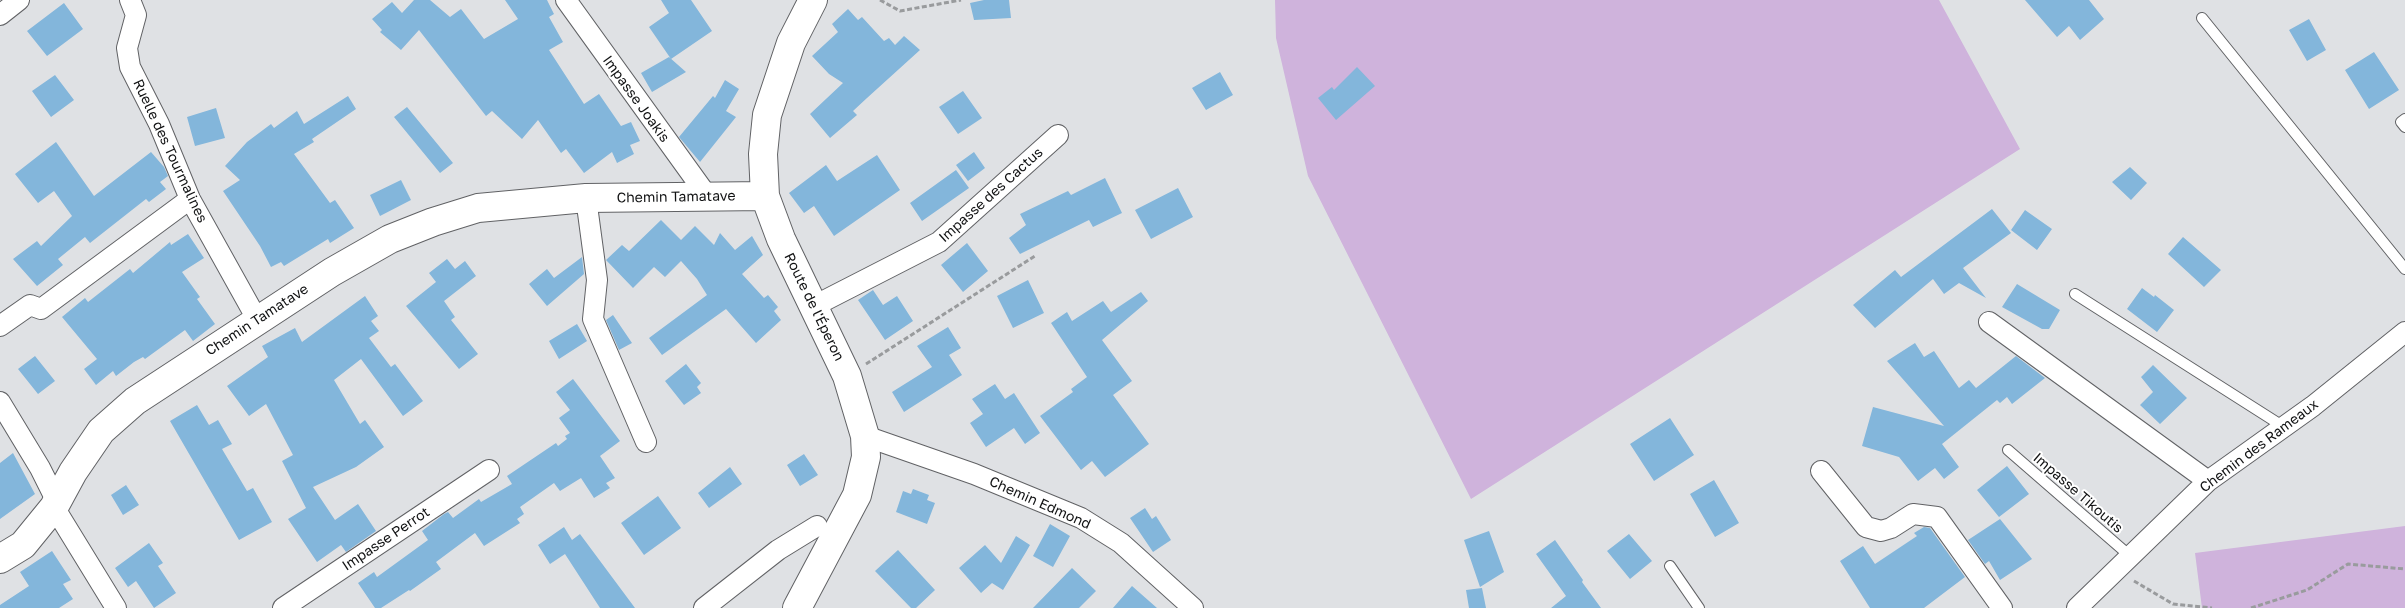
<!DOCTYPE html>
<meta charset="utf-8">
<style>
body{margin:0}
canvas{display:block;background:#dfe1e4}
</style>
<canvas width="2405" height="608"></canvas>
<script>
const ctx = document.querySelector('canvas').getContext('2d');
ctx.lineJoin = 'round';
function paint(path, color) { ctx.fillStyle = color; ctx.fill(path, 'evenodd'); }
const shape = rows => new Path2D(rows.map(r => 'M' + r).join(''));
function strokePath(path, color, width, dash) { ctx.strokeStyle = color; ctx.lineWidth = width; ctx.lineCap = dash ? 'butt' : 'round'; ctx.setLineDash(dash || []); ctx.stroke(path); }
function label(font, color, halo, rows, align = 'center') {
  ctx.font = font + ' "Golos Text",sans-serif'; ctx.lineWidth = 4; ctx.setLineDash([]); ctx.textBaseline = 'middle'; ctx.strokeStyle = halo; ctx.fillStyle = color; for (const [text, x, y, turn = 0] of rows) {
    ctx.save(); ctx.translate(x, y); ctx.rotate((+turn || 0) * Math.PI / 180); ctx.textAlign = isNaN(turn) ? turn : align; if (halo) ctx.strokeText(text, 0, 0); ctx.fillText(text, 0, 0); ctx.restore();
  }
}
const green = shape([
 [1275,0,1939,0,2020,149,1471,499,1308,176,1276,38],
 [2405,526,2405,608,2202,608,2195,553]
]);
const building = shape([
 [414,0,430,0,450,17,461,9,484,39,518,19,505,0,547,0,554,14,549,17,563,42,549,50,584,104,599,94,621,126,631,122,640,141,630,145,634,154,617,163,612,152,584,173,566,149,561,153,538,120,522,139,492,111,486,116,419,30,401,50,380,32,382,30,372,19,392,2,402,13],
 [661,0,691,0,712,31,671,59,649,27,669,13],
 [984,0,1009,0,1011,18,974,20,970,3],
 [2025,0,2089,0,2104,19,2080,40,2069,26,2057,37],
 [64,3,83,29,47,56,27,31],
 [848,9,858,20,862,17,884,41,889,38,895,45,904,36,920,50,867,98,853,111,857,115,830,138,810,114,843,83,829,74,812,56,838,32,832,24],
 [2309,19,2326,50,2307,61,2289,30],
 [2374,52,2399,90,2369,109,2345,70],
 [669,57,686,72,652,92,641,73],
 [1357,67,1375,86,1336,120,1318,98,1332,87,1334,90],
 [1220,72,1233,95,1206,110,1192,88],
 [55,75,74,100,51,117,32,91],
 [725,80,739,89,726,111,736,117,700,162,679,137,713,96,715,98],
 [963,91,982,118,958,134,939,107],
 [348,96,356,109,312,139,314,142,294,154,330,203,335,200,354,228,330,243,328,239,284,266,281,262,271,267,260,246,223,191,240,180,225,166,247,142,271,124,274,128,297,111,304,124],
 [407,107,453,163,440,173,394,117],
 [216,108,225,138,195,146,187,117],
 [56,142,94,196,151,152,164,167,168,176,160,182,166,189,149,202,146,199,90,243,85,237,58,259,63,265,37,286,13,259,37,241,41,246,72,216,54,191,38,203,15,174],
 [974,152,985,168,968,181,956,165],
 [877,155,900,190,834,236,814,206,804,213,789,193,826,165,837,181],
 [2130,167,2147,183,2131,200,2112,182],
 [956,170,969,188,922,221,910,203],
 [1105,178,1122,213,1093,227,1089,220,1020,254,1009,238,1026,225,1020,214,1068,191,1071,195],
 [401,180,411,200,380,216,370,195],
 [1178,188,1193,217,1151,239,1135,210],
 [1992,209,2011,233,1963,268,1986,298,1959,283,1944,294,1933,279,1875,328,1853,305,1895,270,1901,277],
 [2025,210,2052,229,2037,250,2011,230],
 [661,220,681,240,695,226,714,245,720,233,735,250,752,236,763,255,742,274,764,298,768,295,778,307,774,311,781,320,756,343,726,309,662,355,649,338,707,295,697,279,681,261,665,277,654,267,633,288,606,260,622,245,629,251],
 [188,234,204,258,182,272,200,297,197,299,215,324,193,341,185,330,145,359,143,357,134,362,116,376,113,371,96,385,84,369,97,359,62,317,85,298,88,302,130,269,133,273,170,242,171,245],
 [2183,237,2221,270,2204,287,2168,254],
 [967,243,988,271,963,292,941,265],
 [582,257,584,274,547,306,529,284,547,269,554,278],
 [447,259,455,269,465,261,476,276,444,301,455,317,451,320,478,354,459,369,406,306,436,282,429,273],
 [1028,280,1044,313,1013,328,997,296],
 [2017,284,2060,310,2049,329,2042,329,2002,307],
 [2142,288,2154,297,2155,295,2174,310,2157,332,2127,309],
 [873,290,883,305,897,296,913,321,885,340,858,300],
 [1141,292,1148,301,1102,340,1132,381,1113,395,1149,444,1105,477,1092,461,1081,470,1040,416,1073,392,1071,389,1087,377,1051,323,1067,312,1072,321,1103,301,1111,312],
 [365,296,378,316,371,321,379,331,369,338,391,367,395,364,423,401,403,416,361,359,334,380,360,424,365,420,384,447,356,467,313,487,335,520,358,504,376,531,346,552,341,545,317,562,288,519,306,508,282,461,293,455,266,404,249,416,227,386,268,357,262,346,295,328,302,342],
 [613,315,632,343,619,350,606,320],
 [577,324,587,341,559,359,549,341],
 [948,327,961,348,949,355,962,375,904,412,892,392,932,367,917,346],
 [1915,343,1924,357,1934,351,1959,388,1969,380,1976,388,2016,356,2045,378,2012,404,2007,397,2000,403,1997,400,1942,444,1959,467,1944,479,1935,468,1918,481,1899,457,1862,446,1873,407,1944,426,1887,361],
 [35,356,55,381,38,394,18,369],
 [686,364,701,383,697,387,701,393,684,405,665,381],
 [2153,365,2187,398,2160,424,2140,405,2153,392,2141,377],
 [573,379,620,441,600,456,615,478,606,483,610,488,594,498,581,478,560,491,554,483,520,507,524,514,517,519,520,523,484,546,475,533,436,562,441,569,410,591,409,590,381,608,375,608,358,583,374,572,377,577,428,540,422,531,444,514,448,512,453,518,479,499,481,502,512,484,507,476,556,443,558,446,567,439,565,436,570,433,559,418,570,410,556,392],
 [995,384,1005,399,1014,393,1040,433,1025,444,1014,428,986,447,970,423,983,414,972,399],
 [197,405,209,425,218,420,232,444,222,449,247,491,253,488,272,522,239,540,170,421],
 [1670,418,1694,455,1654,481,1630,444],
 [13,453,35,494,0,519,0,463],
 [804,454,818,475,800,486,787,465],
 [2007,466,2029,494,1999,517,1977,490],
 [730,467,742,484,709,508,698,493],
 [1714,480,1739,523,1715,537,1690,494],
 [126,485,139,505,123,515,111,495],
 [913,489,929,495,927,500,935,503,927,524,896,512,903,491,911,494],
 [658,496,681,528,644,555,621,523],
 [1145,508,1152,519,1156,516,1171,540,1153,552,1130,518],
 [2000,519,2032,559,2000,580,1989,561,1985,564,1968,540],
 [1050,524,1070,536,1053,567,1033,556],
 [564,527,572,540,580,534,635,608,600,608,565,554,550,564,538,545],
 [1924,527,1930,528,1965,577,1924,608,1870,608,1840,561,1863,546,1875,564,1917,536,1914,533],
 [1489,531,1504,572,1480,587,1464,540],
 [1629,534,1652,561,1630,579,1607,551],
 [1016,536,1030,545,1026,552,1003,590,992,583,981,593,959,568,985,545,1001,563],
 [1555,540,1583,580,1582,582,1601,608,1551,608,1566,596,1536,554],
 [149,543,163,563,158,566,176,593,154,608,136,581,128,587,115,568],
 [898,550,935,590,916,608,911,608,875,571],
 [52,551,71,580,63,584,73,599,59,608,0,608,0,605,29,586,20,572],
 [1072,568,1096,591,1079,608,1033,608],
 [1132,586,1157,608,1113,608],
 [1482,588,1486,608,1469,608,1466,590]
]);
const path = shape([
 [880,0,900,11,961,0],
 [866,364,1035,256],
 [2134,581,2173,604,2212,608],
 [2251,608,2307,590,2348,564,2405,569]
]);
const lane = shape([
 [2202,18,2405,269],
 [2405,119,2401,122,2405,127],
 [2075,294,2284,427],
 [2008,450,2130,556],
 [1670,566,1699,608]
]);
const street = shape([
 [130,0,136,15,127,48,130,67,159,124,190,199,258,321],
 [566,0,708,197],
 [0,15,19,0],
 [586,198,597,280,593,319,646,442],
 [814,306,939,242,1058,135],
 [1989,322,2208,481],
 [0,326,30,305,41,309,190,199],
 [0,402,40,468,57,502],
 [865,436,974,474,1081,518,1121,543,1193,608],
 [1821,471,1866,527,1881,531,1891,528,1913,514,1937,517,2002,608],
 [54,507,116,608],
 [283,608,489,470],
 [704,608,778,550,817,526],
 [2077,608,2208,481,2313,406,2405,332]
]);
const secondary = shape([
 [0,559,23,545,54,507,73,472,101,431,135,401,332,272,390,239,433,222,478,208,586,198,765,196],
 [797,608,857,495,866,457,865,436,847,376,781,239,765,196,763,154,767,115,791,43,813,0]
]);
const streetNames = [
 ["Impasse Joakis",636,99,54],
 ["Ruelle des Tourmalines",170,151,65],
 ["Impasse des Cactus",991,195,-42],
 ["Chemin Tamatave",676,197,-1],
 ["Route de l'Éperon",814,307,64],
 ["Chemin Tamatave",257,320,-33],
 ["Chemin des Rameaux",2259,446,-37],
 ["Impasse Tikoutis",2078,493,41],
 ["Chemin Edmond",1040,503,24],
 ["Impasse Perrot",386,539,-34]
];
paint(green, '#cfb3dc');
paint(building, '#83b6db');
strokePath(lane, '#616265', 12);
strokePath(street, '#616265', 22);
strokePath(secondary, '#616265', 30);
strokePath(path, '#999b9d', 3, [5, 2.5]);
strokePath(lane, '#fff', 10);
strokePath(street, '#fff', 20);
strokePath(secondary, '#fff', 28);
label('14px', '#111213', '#fff', streetNames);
</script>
